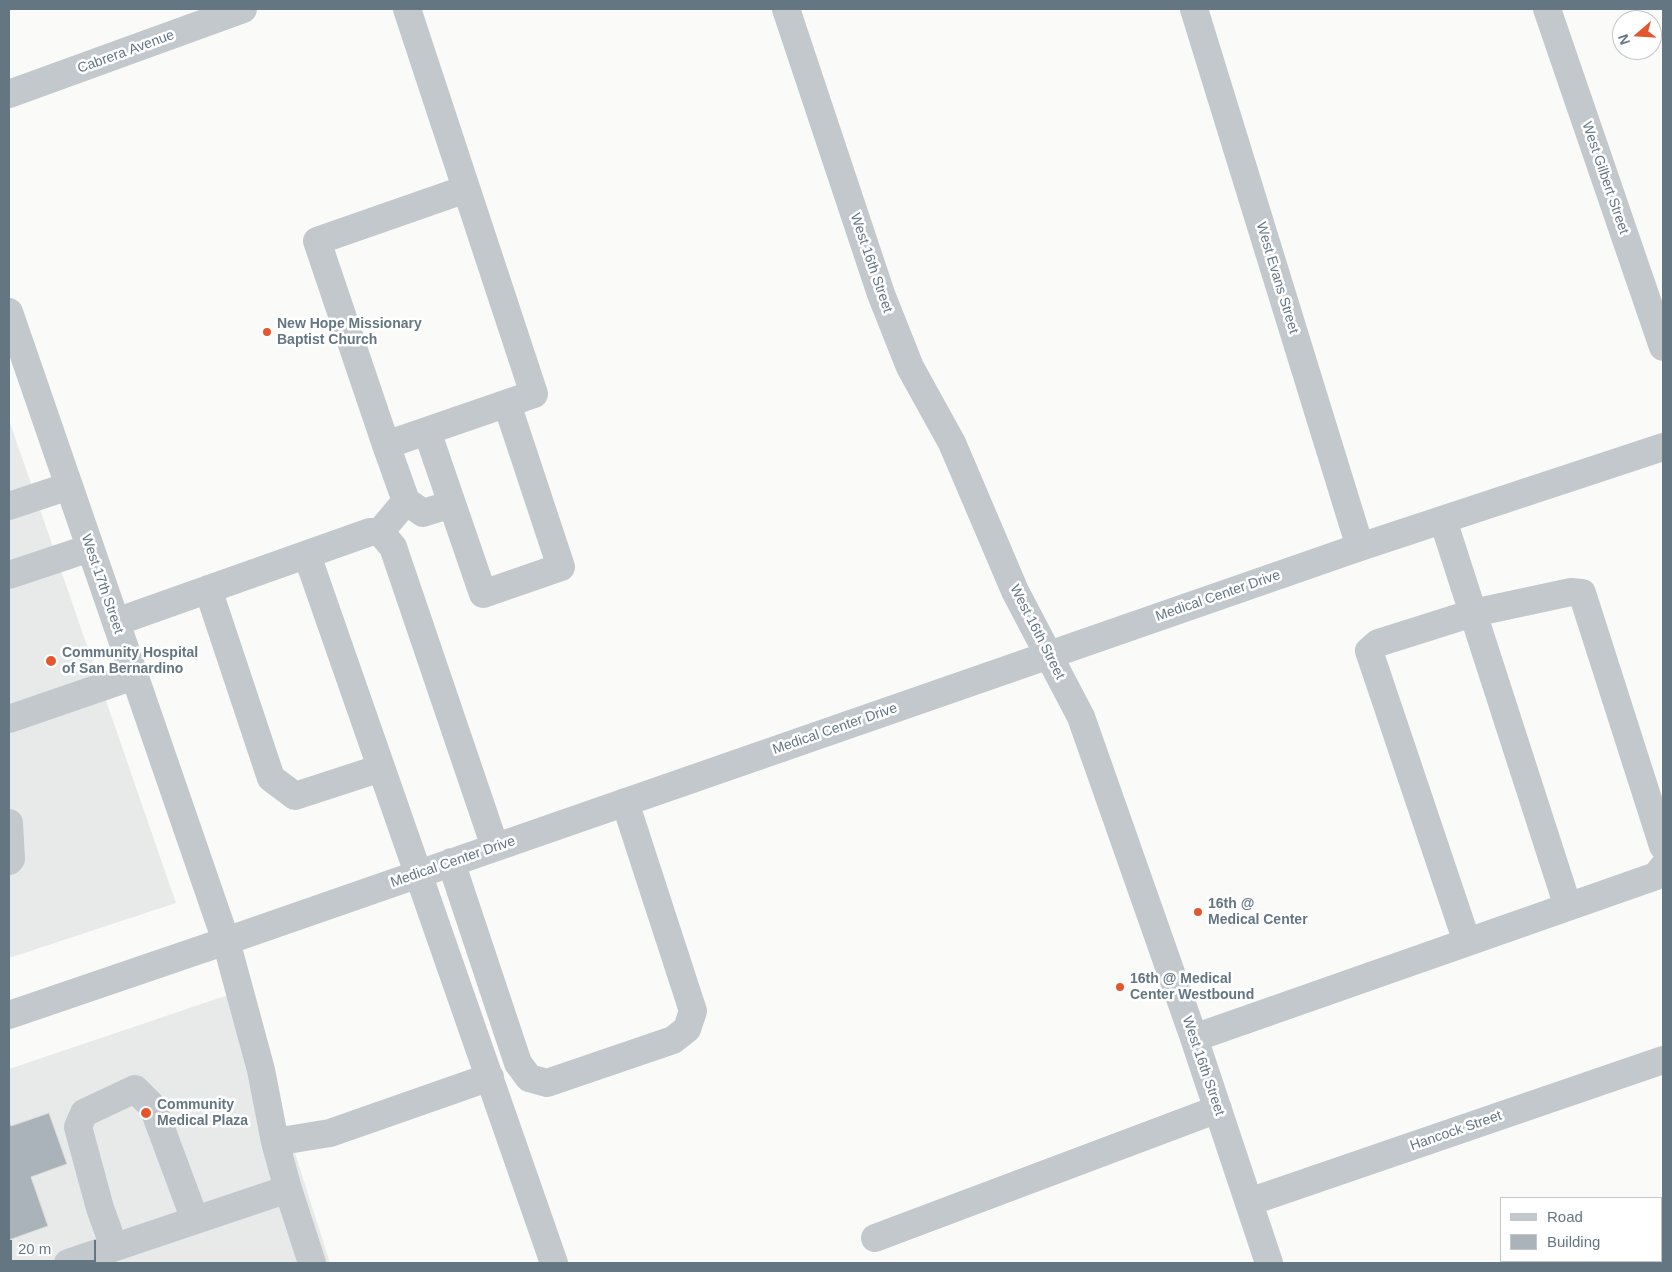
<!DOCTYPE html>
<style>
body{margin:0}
#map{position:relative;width:1672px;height:1272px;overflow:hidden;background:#fafaf8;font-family:Helvetica,sans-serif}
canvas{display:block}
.frame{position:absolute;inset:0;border:10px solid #657683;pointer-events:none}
.legend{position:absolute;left:1500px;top:1197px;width:162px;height:65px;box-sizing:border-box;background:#fff;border:1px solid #c1c8cd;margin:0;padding:6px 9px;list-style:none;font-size:15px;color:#657683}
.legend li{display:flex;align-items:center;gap:10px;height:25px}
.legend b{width:25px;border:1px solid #c1c8cd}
.north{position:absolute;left:1612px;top:10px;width:50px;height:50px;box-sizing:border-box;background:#fff;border:1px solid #c1c8cd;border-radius:50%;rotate:251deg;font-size:14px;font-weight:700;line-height:20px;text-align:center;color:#657683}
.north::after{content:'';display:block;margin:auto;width:18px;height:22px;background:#e4572e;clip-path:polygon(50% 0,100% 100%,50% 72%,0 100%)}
.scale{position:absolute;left:10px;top:1240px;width:86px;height:22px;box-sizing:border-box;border:2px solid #657683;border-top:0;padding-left:6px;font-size:15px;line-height:18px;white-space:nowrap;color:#657683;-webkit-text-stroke:4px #fff;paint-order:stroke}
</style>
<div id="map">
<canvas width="1672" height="1272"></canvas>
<div class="frame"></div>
<ul class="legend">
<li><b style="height:6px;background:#c3c8cc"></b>Road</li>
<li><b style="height:14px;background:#aab3b9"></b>Building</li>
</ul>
<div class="north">N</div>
<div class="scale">20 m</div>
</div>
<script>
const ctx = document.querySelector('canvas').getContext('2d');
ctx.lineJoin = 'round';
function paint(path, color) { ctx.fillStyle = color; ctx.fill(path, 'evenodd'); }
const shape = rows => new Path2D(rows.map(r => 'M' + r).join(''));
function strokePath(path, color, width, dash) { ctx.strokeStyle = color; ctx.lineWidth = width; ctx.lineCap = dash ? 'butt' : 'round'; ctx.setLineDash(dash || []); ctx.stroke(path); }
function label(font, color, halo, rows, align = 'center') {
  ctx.font = font + ' Helvetica,sans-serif'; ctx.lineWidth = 5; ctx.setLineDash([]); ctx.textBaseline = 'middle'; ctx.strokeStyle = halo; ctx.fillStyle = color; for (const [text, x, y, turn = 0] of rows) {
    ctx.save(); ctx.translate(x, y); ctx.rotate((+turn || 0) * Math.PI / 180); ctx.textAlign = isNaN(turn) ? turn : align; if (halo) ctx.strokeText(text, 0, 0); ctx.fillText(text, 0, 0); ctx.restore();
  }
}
const built = shape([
 [9,420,176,903,9,958],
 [243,990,330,1263,9,1263,9,1069]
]);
const building = shape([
 [49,1113,67,1164,31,1177,48,1226,9,1240,9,1120,11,1126,49,1113]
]);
const minor = shape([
 [407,9,534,394,386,445,317,241,466,189],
 [786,9,881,294,910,367,952,443,1015,591,1081,717,1194,1038,1269,1263],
 [1194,9,1360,547],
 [1547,9,1663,347],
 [9,94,243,9],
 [9,312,226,941,261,1070,275,1142,288,1189,312,1263],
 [427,431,483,594,561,567,507,404],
 [406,501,423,513,452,504],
 [9,506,69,486],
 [1443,520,1473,613,1571,592,1582,593,1663,846],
 [380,532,406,501,386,445],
 [307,555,554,1263],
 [9,575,90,548],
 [208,589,271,778,295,796,381,768],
 [116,622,370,532,380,532,393,547,495,847],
 [9,719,134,676],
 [9,823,11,859,9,861],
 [451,862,518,1063,529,1078,547,1083,673,1040,687,1029,693,1011,625,802],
 [1467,942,1369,651,1378,643,1473,613,1568,907],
 [9,1015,226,941,1360,547,1663,447],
 [1194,1038,1656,876,1663,867],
 [275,1142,330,1133,490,1077],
 [1249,1202,1663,1060],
 [875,1238,1218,1109],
 [114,1247,100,1208,78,1127,84,1113,135,1089,153,1107,195,1220],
 [68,1263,288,1189]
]);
const markers = [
 [267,332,5,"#e4572e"],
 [51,661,6,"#e4572e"],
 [1198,912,5,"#e4572e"],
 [1120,987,5,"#e4572e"],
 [146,1113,6,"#e4572e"]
];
const streetNames = [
 ["Cabrera Avenue",126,52,-20],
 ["West Gilbert Street",1605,178,71],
 ["West 16th Street",871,263,71],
 ["West Evans Street",1277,278,73],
 ["West 17th Street",102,584,71],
 ["Medical Center Drive",1218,596,-19],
 ["West 16th Street",1037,632,63],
 ["Medical Center Drive",835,729,-19],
 ["Medical Center Drive",453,862,-19],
 ["West 16th Street",1203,1066,71],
 ["Hancock Street",1456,1131,-19]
];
const poiNames = [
 ["New Hope Missionary",277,324],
 ["Baptist Church",277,340],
 ["Community Hospital",62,653],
 ["of San Bernardino",62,669],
 ["16th @",1208,904],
 ["Medical Center",1208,920],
 ["16th @ Medical",1130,979],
 ["Center Westbound",1130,995],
 ["Community",157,1105],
 ["Medical Plaza",157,1121]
];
paint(built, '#e8e9e9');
paint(building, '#aab3b9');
strokePath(building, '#dcdcda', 1);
strokePath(minor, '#c3c8cc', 28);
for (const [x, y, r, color] of markers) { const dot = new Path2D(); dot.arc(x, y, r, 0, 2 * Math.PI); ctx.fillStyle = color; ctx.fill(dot); strokePath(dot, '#fff', 2); }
label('14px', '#657683', '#fff', streetNames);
label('bold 14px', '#657683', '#fff', poiNames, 'left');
</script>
